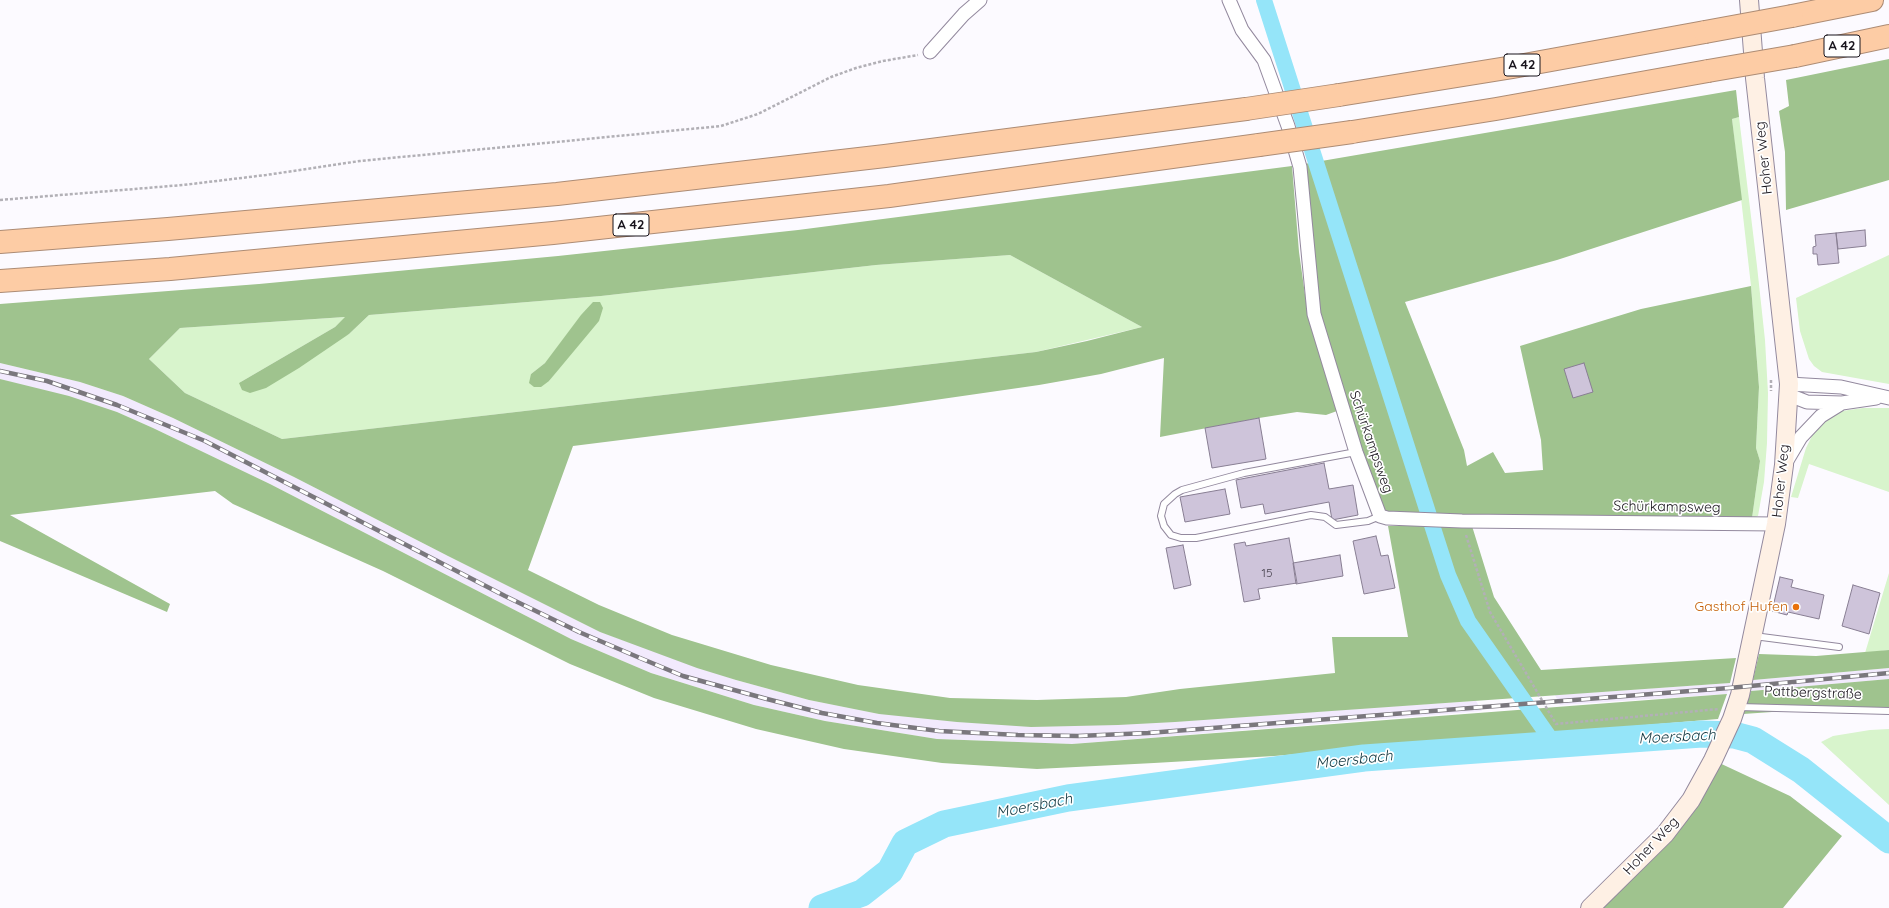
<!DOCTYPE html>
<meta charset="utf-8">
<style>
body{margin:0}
canvas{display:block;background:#fcfaff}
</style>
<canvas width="1889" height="908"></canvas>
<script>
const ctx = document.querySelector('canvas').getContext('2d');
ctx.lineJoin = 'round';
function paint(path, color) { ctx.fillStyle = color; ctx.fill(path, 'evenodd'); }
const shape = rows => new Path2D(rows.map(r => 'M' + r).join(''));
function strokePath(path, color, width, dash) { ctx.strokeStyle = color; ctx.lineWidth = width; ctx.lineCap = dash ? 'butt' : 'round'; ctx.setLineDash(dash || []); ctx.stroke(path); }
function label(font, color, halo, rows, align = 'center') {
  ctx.font = font + ' Quicksand,sans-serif'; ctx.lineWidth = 3.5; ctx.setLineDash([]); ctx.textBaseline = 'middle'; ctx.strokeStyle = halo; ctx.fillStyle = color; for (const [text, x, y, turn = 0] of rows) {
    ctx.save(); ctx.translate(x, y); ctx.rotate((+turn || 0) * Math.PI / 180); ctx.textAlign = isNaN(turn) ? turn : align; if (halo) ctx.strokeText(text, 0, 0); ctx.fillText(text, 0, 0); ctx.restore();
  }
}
const built = shape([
 [0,363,80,382,123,396,173,418,294,477,448,556,600,632,736,680,809,700,880,714,1298,712,1476,701,1482,711,1072,744,937,739,825,721,754,705,651,673,571,639,270,484,153,428,117,412,0,379],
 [1889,668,1889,679,1751,691,1753,680],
 [1730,683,1727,694,1560,705,1555,695]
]);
const green = shape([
 [1739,117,1757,266,1765,340,1768,393,1767,443,1764,482,1758,516,1752,518,1760,461,1756,448,1759,387,1751,286,1732,119],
 [1010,255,1142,327,1036,352,282,439,185,393,149,359,180,328,346,317,335,327,239,383,349,334,369,315,601,296,876,265],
 [571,352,549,381,531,374,545,363],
 [1889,255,1889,384,1822,372,1814,366,1809,359,1800,331,1796,298],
 [1863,408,1889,408,1889,492,1809,464,1798,498,1791,497,1806,448,1814,432,1826,418,1842,411],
 [1889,573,1889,650,1865,653],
 [1889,729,1889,805,1821,742,1833,736,1870,730]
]);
const forest = shape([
 [1889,59,1889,180,1786,210,1785,152,1779,111,1789,106,1786,80],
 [1736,90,1739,117,1732,119,1742,200,1557,260,1405,302,1464,450,1467,466,1493,452,1505,473,1543,470,1541,440,1520,346,1641,309,1751,286,1759,387,1756,448,1760,461,1752,518,1386,513,1359,440,1318,312,1304,164],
 [1292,166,1299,252,1308,316,1337,411,1326,415,1297,412,1259,418,1160,437,1164,358,1101,374,1039,385,893,406,573,446,528,570,599,605,672,635,771,665,858,685,950,698,1037,700,1126,697,1180,689,1335,673,1332,637,1408,637,1388,526,1472,526,1494,597,1541,670,1736,658,1730,683,1175,722,1118,725,1031,727,957,722,879,714,809,700,736,680,697,668,600,632,448,556,294,477,173,418,123,396,80,382,0,363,0,304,259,284,558,256,798,230],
 [1010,255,1142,327,1087,341,1036,352,282,439,185,393,149,359,180,328,345,317,335,327,239,383,242,390,250,393,266,388,299,368,349,334,369,315,601,296,876,265],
 [593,302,600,302,603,308,599,321,549,381,541,387,534,387,529,383,531,374,545,363,581,315],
 [0,379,69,396,117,412,153,428,270,484,571,639,651,673,754,705,825,721,937,739,1072,744,1727,694,1718,719,1274,756,1154,763,1037,769,942,763,844,749,756,729,654,698,570,664,383,571,233,504,215,491,10,515,170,604,167,612,0,541],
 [1889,650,1889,668,1753,680,1759,654,1816,656],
 [1889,679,1889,707,1844,707,1743,714,1751,691],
 [1713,760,1790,796,1842,836,1783,908,1590,908,1665,834]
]);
const canal = shape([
 [1264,0,1448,575,1468,621,1554,744]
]);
const river = shape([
 [822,908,862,893,890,871,905,843,944,824,1068,798,1364,758,1702,734,1734,735,1753,740,1801,770,1889,840]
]);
const building = shape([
 [1865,230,1866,246,1838,249,1836,233,1865,230],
 [1836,233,1839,263,1818,265,1817,254,1813,254,1813,247,1816,246,1815,235,1836,233],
 [1584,363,1593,392,1573,398,1564,369,1584,363],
 [1259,418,1266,459,1212,468,1205,428,1259,418],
 [1324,463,1329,489,1353,485,1358,515,1332,520,1329,502,1265,514,1263,504,1241,508,1236,480,1324,463],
 [1225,489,1230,514,1185,522,1180,497,1225,489],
 [1376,536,1381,556,1388,555,1395,588,1364,594,1353,541,1376,536],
 [1289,538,1297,583,1258,589,1260,599,1244,602,1234,544,1245,542,1246,546,1289,538],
 [1183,545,1191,585,1174,589,1166,548,1183,545],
 [1340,555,1343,576,1296,584,1293,563,1340,555],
 [1780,577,1793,580,1791,587,1824,595,1819,619,1788,612,1787,615,1772,611,1780,577],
 [1853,585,1880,593,1869,634,1842,626,1853,585]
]);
const path = shape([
 [0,200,183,185,266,175,360,161,721,126,758,114,831,77,856,68,883,61,918,55],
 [1771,380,1771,391],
 [1466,535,1490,612,1556,724,1719,709]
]);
const lane = shape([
 [1356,452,1244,473,1182,490,1175,494,1164,504,1161,516,1164,526,1171,535,1181,538,1196,538,1311,515,1325,517,1336,525,1368,521,1380,516],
 [1754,636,1839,647],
 [1739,707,1889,711]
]);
const street = shape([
 [1229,0,1242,30,1264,60,1288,126,1300,167,1314,314,1356,452,1380,516,1387,518,1462,521,1776,524],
 [930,52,964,14,980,0],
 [1789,384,1841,387,1889,398],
 [1789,395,1807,402,1842,403,1876,398],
 [1785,464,1801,437,1821,416,1842,403]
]);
const secondary = shape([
 [1590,908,1665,834,1691,800,1713,760,1732,719,1740,695,1776,524,1784,465,1789,384,1755,78,1749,0]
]);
const highway = shape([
 [1792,16,1872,0],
 [1795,56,1889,36],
 [1339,95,1513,67,1705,32],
 [1352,132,1496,109,1708,71],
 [0,242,168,229,557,194,885,156,1246,109],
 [0,281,170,269,553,233,889,196,1259,145]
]);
const rail = shape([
 [0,371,47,381,117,405,205,441,505,596,579,632,640,658,683,676,767,699,822,713,877,723,939,731,1018,735,1078,736,1148,733,1729,688,1889,673]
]);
const highwayBridge = shape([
 [1705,32,1792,16],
 [1708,71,1795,56],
 [1246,109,1339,95],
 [1259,145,1352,132]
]);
const markers = [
 [1796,607,4,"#e8710a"]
];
const numberNames = [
 ["15",1267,573]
];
const shields = [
 [1842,46,36],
 [1522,65,36],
 [631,225,36]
];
const shieldNames = [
 ["A 42",1842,46],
 ["A 42",1522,65],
 ["A 42",631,225]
];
const streetNames = [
 ["Hoher Weg",1764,158,-96],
 ["Schürkampsweg",1371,442,71],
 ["Hoher Weg",1781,481,-84],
 ["Schürkampsweg",1667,507,1],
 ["Pattbergstraße",1813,693,2],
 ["Hoher Weg",1651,846,-47]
];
const foodNames = [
 ["Gasthof Hufen",1788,607]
];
const waterNames = [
 ["Moersbach",1677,737,-3],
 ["Moersbach",1354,760,-6],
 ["Moersbach",1034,806,-11]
];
paint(built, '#f2eafd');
paint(green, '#d8f4cc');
paint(forest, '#9fc38e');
strokePath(canal, '#95e5f9', 16);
strokePath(river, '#95e5f9', 27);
paint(building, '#cec4da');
strokePath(building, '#887e93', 1);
strokePath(lane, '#93899e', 8);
strokePath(street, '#93899e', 15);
strokePath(secondary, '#93899e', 20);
strokePath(highway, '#ad8c75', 24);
strokePath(path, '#b2b0b6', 2.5, [3, 2]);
strokePath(lane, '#fff', 6);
strokePath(street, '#fff', 13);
strokePath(secondary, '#fef0e4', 18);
strokePath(highway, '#fdcca5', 22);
strokePath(rail, '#7a777d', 4.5);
strokePath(rail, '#fff', 3, [9]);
strokePath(highwayBridge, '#ad8c75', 24, []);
strokePath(highwayBridge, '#fdcca5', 22);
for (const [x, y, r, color] of markers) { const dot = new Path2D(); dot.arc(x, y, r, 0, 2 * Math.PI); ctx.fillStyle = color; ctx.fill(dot); strokePath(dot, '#fff', 1.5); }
label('12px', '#46414c', null, numberNames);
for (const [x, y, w] of shields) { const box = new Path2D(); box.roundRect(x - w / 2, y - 11, w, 22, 3); ctx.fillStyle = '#fff'; ctx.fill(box); strokePath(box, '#19151d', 1); }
label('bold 13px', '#19151d', null, shieldNames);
label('14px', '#19151d', '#fff', streetNames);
label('14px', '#c56008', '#fff', foodNames, 'right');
label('italic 15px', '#113740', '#fff', waterNames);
</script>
